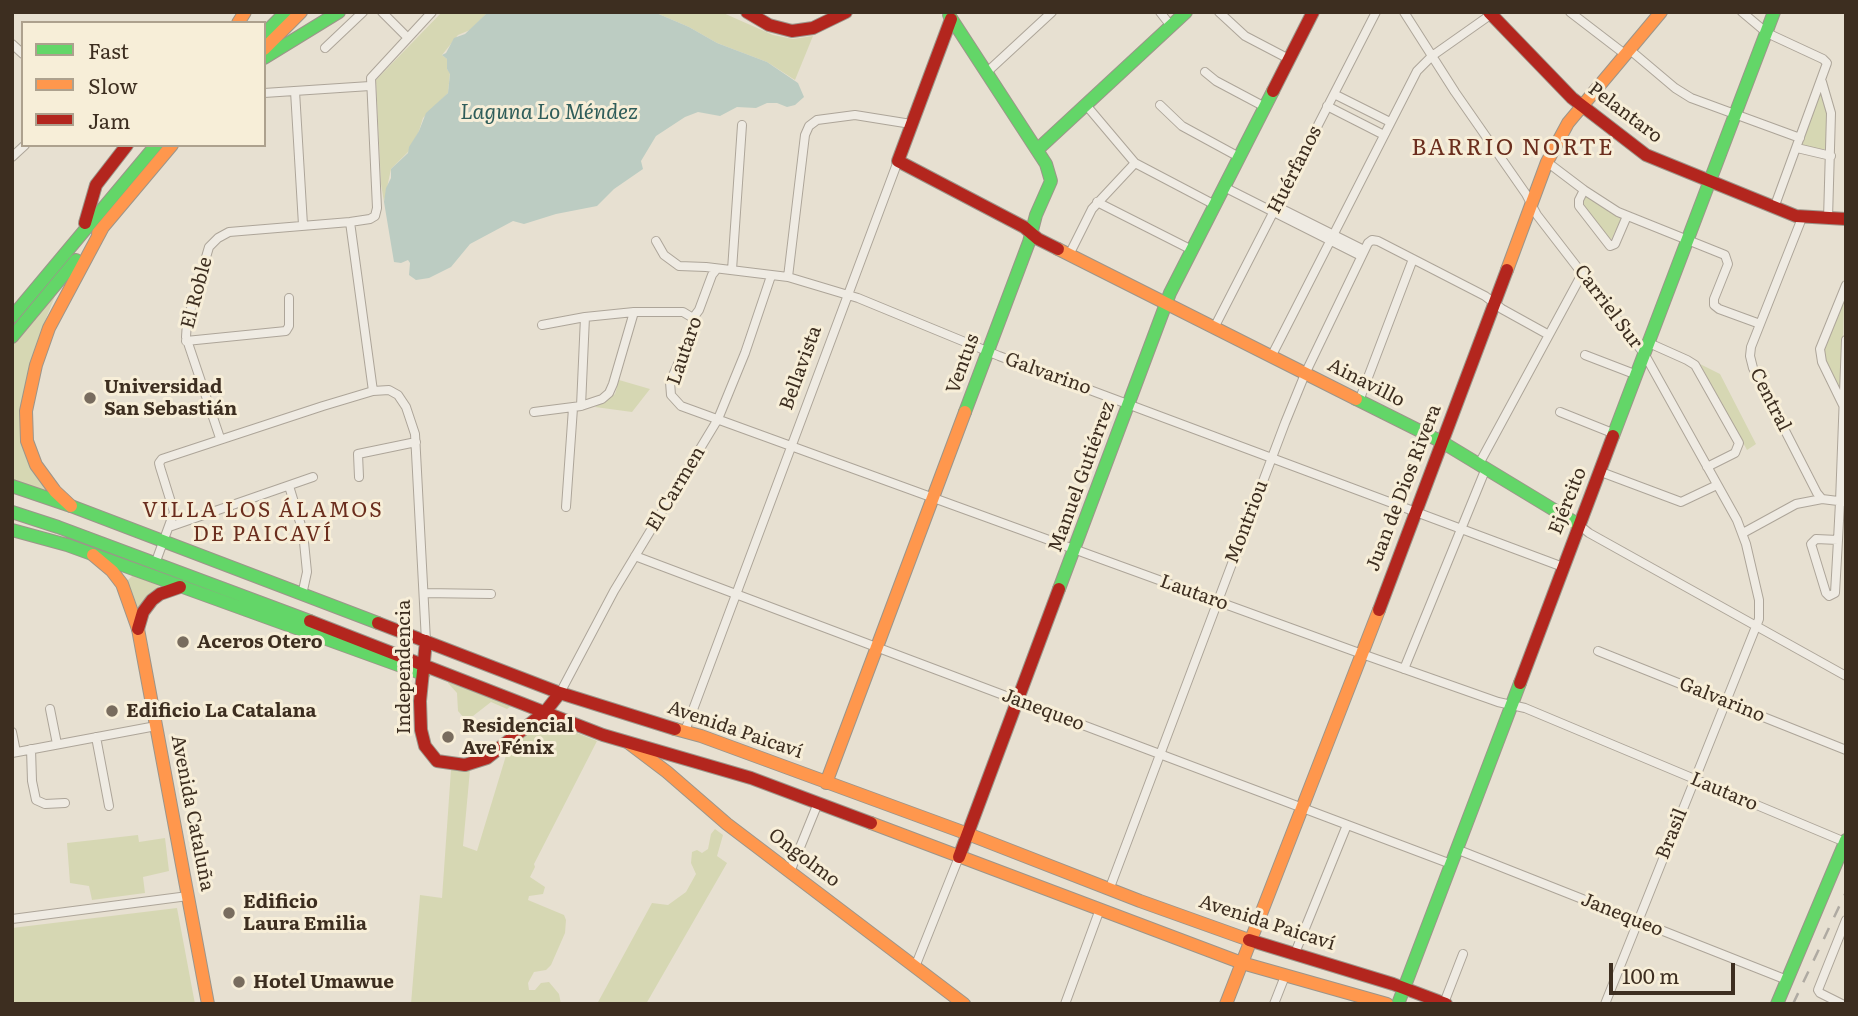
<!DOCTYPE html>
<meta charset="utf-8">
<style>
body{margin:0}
#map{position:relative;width:1858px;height:1016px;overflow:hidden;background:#e7e0d1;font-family:Literata,serif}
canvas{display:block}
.frame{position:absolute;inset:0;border:14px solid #3d2e20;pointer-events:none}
.legend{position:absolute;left:21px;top:21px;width:245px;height:126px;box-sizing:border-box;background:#f7eed8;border:2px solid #ada18e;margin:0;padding:9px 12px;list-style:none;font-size:21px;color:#3d2e20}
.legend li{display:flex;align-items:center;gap:14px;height:35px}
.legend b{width:35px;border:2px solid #ada18e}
.scale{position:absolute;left:1609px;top:963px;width:126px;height:32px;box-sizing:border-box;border:4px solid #3d2e20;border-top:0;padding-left:9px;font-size:21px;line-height:24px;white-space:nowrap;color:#3d2e20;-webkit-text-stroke:5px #f7eed8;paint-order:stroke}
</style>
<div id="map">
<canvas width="1858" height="1016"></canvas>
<div class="frame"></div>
<ul class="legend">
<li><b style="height:9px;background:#63d668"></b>Fast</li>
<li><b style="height:9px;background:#ff974d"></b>Slow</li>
<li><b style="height:9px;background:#b3261e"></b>Jam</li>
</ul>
<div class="scale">100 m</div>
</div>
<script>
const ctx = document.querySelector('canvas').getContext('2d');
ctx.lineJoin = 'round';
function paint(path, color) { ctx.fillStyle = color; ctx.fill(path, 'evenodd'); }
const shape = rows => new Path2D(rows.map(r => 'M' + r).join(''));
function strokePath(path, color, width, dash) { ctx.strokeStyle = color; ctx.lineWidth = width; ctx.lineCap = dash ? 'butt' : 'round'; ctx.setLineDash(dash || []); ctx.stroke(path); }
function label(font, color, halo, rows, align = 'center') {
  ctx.font = font + ' Literata,serif'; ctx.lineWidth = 6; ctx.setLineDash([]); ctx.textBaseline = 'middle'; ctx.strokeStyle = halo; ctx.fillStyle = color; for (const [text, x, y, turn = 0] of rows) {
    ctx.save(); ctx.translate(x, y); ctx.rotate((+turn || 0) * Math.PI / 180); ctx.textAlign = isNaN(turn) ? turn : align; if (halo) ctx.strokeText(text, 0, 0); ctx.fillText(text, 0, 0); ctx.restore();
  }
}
const green = shape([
 [442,12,488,12,470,30,458,35,442,55,447,59,447,69,450,73,448,93,423,118,419,131,408,152,391,169,384,202,381,184,376,80],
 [654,12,721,12,773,35,793,39,813,36,795,80,767,62,717,43,689,27],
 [1821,92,1828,108,1827,148,1823,150,1804,148,1801,143],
 [1588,196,1622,217,1610,242,1583,206,1581,199],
 [57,291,45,321,23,422,48,492,12,479,12,346],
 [1844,296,1842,396,1825,363,1823,350],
 [1700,364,1720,374,1756,444,1747,450],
 [619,380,650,389,632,412,595,407,615,394],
 [133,575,159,586,160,589,141,606,136,607,127,581],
 [448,683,448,682,511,706,507,709,491,702,473,716,464,718,458,711,457,693],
 [542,719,597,741,534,864,535,867,530,877,545,887,543,894,529,896,528,900,564,915,566,920,565,933,551,965,546,970,534,972,528,983,529,990,535,990,541,983,549,982,559,994,561,1004,411,1004,420,895,442,898,451,770,470,770,463,846,477,851,508,749],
 [715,829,723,835,717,856,727,863,646,1004,597,1004,652,903,668,905,686,892,696,874,691,863,692,852,697,850,702,853,708,849,711,834],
 [138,835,139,842,165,838,169,871,143,877,145,893,92,900,89,886,70,883,67,843],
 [177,908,195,1004,12,1004,12,928]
]);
const water = shape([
 [488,12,654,12,689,27,717,43,767,62,798,83,804,97,795,105,787,107,777,103,767,103,756,108,737,107,720,116,698,112,685,117,656,136,641,161,643,169,614,189,597,206,556,214,524,224,513,221,470,244,451,267,429,278,416,280,409,275,410,263,408,260,401,263,394,262,384,202,386,188,391,178,391,169,408,153,409,147,419,131,426,113,448,93,450,74,447,69,447,59,442,55,446,53,454,38,465,34]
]);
const street = shape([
 [382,12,408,38],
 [1160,12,1171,26],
 [1219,12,1245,36,1289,59],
 [1404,12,1455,92,1526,194,1537,215,1645,355,1737,520,1746,544,1759,600,1759,619,1605,1004],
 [1570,12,1626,55],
 [1742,12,1767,33,1823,59,1827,63,1774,208],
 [12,44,23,54],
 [325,48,363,12],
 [1630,50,1675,88,1691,98,1800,138],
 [1205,72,1216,81,1265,107],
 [986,73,1052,12],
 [1822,82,1831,113,1828,219],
 [295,91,303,225],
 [264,93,370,86],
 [1334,94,1390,122],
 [1086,105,1135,163,1215,205],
 [1160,105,1182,126,1239,157],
 [1327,106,1384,135],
 [1797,148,1831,156],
 [12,157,25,145],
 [1547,162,1584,190,1618,212,1725,255,1728,264,1714,299,1714,305,1719,309,1760,324],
 [1224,187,1361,256],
 [1584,190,1579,200,1579,206,1610,246,1615,244,1627,216],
 [1097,202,1192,250],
 [1276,206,1364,250],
 [1802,218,1751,347,1750,356,1753,368,1817,493,1822,499],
 [350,222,373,391],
 [656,241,664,255,679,266,706,267,788,277,858,298,999,356,1563,567],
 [1069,255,1092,209,1135,163],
 [716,270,712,275,699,310,693,318,694,328,670,382,671,395,681,406,1362,654,1498,702,1525,708,1845,842],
 [732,270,742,125],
 [788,277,805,135,809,126,817,120,855,115,911,124],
 [542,325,585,317,634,312,683,312,693,318],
 [1214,328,1376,12],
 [186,341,286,331,289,326,289,298],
 [1649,343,1687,360,1695,365,1739,443,1735,453,1707,467],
 [1585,355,1637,375],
 [1271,357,1417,71,1432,56,1493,13],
 [1359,401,1413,259],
 [1843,405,1822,362,1820,349,1846,285],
 [581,406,585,317],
 [534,412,581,406,602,399,609,393,613,384,634,312],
 [1560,412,1615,434],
 [220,438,186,337,187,322,209,247,218,238,229,232,350,222,370,219,375,216,377,208,371,78,432,12],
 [1479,464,1582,274],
 [1601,472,1681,502,1717,485],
 [359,477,358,454,416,442],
 [289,486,303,532,307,572,302,595],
 [566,507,573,408],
 [1579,525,1589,533,1846,676],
 [169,527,313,477],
 [1743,533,1796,504,1822,499,1846,502],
 [1838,540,1816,539,1811,544,1826,593,1829,596,1835,593,1838,540,1840,502,1846,340],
 [635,556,1451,864],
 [155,564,174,512,160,467,159,463,162,459,323,406,373,391,389,390,398,395,406,407,415,434,426,641],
 [424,593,491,594],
 [1598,651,1846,750],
 [1404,669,1486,468],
 [560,693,614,591,718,419,745,353,771,276],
 [50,709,57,744],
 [685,731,898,161],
 [12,732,16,752],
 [96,737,109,806],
 [31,749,32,781,36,800,45,804,65,803],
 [12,753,156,726],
 [1456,849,1787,980],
 [790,872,818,803],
 [1109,890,1285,423,1305,374,1368,243,1372,240,1378,241,1485,296,1502,309,1549,335],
 [12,919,188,896],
 [1295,953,1347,825],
 [915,967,959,857],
 [1444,1003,1463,954],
 [1065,1004,1100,909],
 [1274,1004,1285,976],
 [1842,1004,1820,993,1818,990,1846,920]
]);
const fast = shape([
 [949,15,1046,164,1051,181,1036,215,1029,242,965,412],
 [264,34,286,12],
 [264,58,339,12],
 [1037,150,1186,12],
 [12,317,156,145],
 [12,337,76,260],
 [1356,399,1442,442,1579,525],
 [1613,436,1774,12],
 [12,486,71,506,378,623],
 [12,512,58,527,310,621],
 [12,530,67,545,423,674],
 [1059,589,1170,293,1273,91],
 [1398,1004,1520,683],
 [1777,1004,1846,840]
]);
const slow = shape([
 [238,23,245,12],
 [264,49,301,12],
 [98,233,172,145],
 [1058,249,1356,399],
 [1507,270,1547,162,1568,123,1661,12],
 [71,506,55,491,36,465,27,441,26,411,36,365,49,328,103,227],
 [93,555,112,571,122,584,138,629,208,1004],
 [675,729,701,736,968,834,1140,901,1249,940],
 [630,744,667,772,727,824,964,1004],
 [826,783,965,412],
 [871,823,1242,963,1387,1004],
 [1226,1004,1379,610]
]);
const jam = shape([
 [747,12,769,25,792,31,813,28,846,12],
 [1489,12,1572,98,1646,155,1796,216,1846,219],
 [951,19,898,161,1024,227,1038,239,1058,249],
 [1273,91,1313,12],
 [96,185,127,145],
 [85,223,96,185],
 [1379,610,1507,270],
 [310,621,603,735,751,778,871,823],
 [378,623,560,693,675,729],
 [138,629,143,612,152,600,160,594,180,587],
 [426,641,420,701,421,730,425,746,437,761,465,765,487,758,545,712,560,693],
 [1520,683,1613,436],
 [959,857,1059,589],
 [1249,940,1393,984,1446,1004]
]);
const rail = shape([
 [1793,1004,1846,892]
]);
const markers = [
 [90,398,7,"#786c5e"],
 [183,642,7,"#786c5e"],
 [112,711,7,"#786c5e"],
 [448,737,7,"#786c5e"],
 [229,913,7,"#786c5e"],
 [239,982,7,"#786c5e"]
];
const streetNames = [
 ["Pelantaro",1625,113,37],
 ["Huérfanos",1295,170,-63],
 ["El Roble",197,293,-75],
 ["Carriel Sur",1608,307,53],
 ["Lautaro",685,351,-71],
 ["Ventus",963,364,-70],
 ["Bellavista",801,368,-70],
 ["Galvarino",1048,374,20],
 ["Ainavillo",1366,383,27],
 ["Central",1770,400,63],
 ["Manuel Gutiérrez",1082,477,-70],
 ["Juan de Dios Rivera",1404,488,-69],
 ["El Carmen",676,489,-59],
 ["Ejército",1568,501,-68],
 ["Montriou",1247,522,-69],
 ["Lautaro",1194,593,20],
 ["Independencia",404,667,-90],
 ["Galvarino",1722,700,22],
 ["Janequeo",1043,710,21],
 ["Avenida Paicaví",735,730,19],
 ["Lautaro",1724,792,23],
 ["Avenida Cataluña",192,813,79],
 ["Brasil",1672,834,-68],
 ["Ongolmo",804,858,37],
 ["Janequeo",1622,915,22],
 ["Avenida Paicaví",1267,923,18]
];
const poiNames = [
 ["Universidad",104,387],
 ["San Sebastián",104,409],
 ["Aceros Otero",197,642],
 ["Edificio La Catalana",126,711],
 ["Residencial",462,726],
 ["Ave Fénix",462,748],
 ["Edificio",243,902],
 ["Laura Emilia",243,924],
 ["Hotel Umawue",253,982]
];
const waterNames = [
 ["Laguna Lo Méndez",549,113]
];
const neighbourhoodNames = [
 ["VILLA LOS ÁLAMOS",263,511],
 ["DE PAICAVÍ",263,535]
];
const quarterNames = [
 ["BARRIO NORTE",1513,148]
];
paint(green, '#d6d7b3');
paint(water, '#bcccc2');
strokePath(street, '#ada599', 10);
strokePath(fast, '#9c958a', 14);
strokePath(slow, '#9c958a', 14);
strokePath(jam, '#9c958a', 14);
strokePath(street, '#efebe3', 8);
strokePath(fast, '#63d668', 12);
strokePath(slow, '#ff974d', 12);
strokePath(jam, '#b3261e', 12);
strokePath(rail, '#afaaa2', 2.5, [12, 12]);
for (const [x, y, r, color] of markers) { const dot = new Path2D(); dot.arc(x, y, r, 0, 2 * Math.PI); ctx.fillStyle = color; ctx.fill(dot); strokePath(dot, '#f7eed8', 2.5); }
label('19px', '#3d2e20', '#f7eed8', streetNames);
label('bold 19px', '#3d2e20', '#f7eed8', poiNames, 'left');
label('italic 21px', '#2f5d5a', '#f7eed8', waterNames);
ctx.letterSpacing = '2px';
label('21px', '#6b2e1e', '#f7eed8', neighbourhoodNames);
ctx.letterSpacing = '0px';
ctx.letterSpacing = '2px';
label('23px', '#6b2e1e', '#f7eed8', quarterNames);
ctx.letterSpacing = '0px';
</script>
